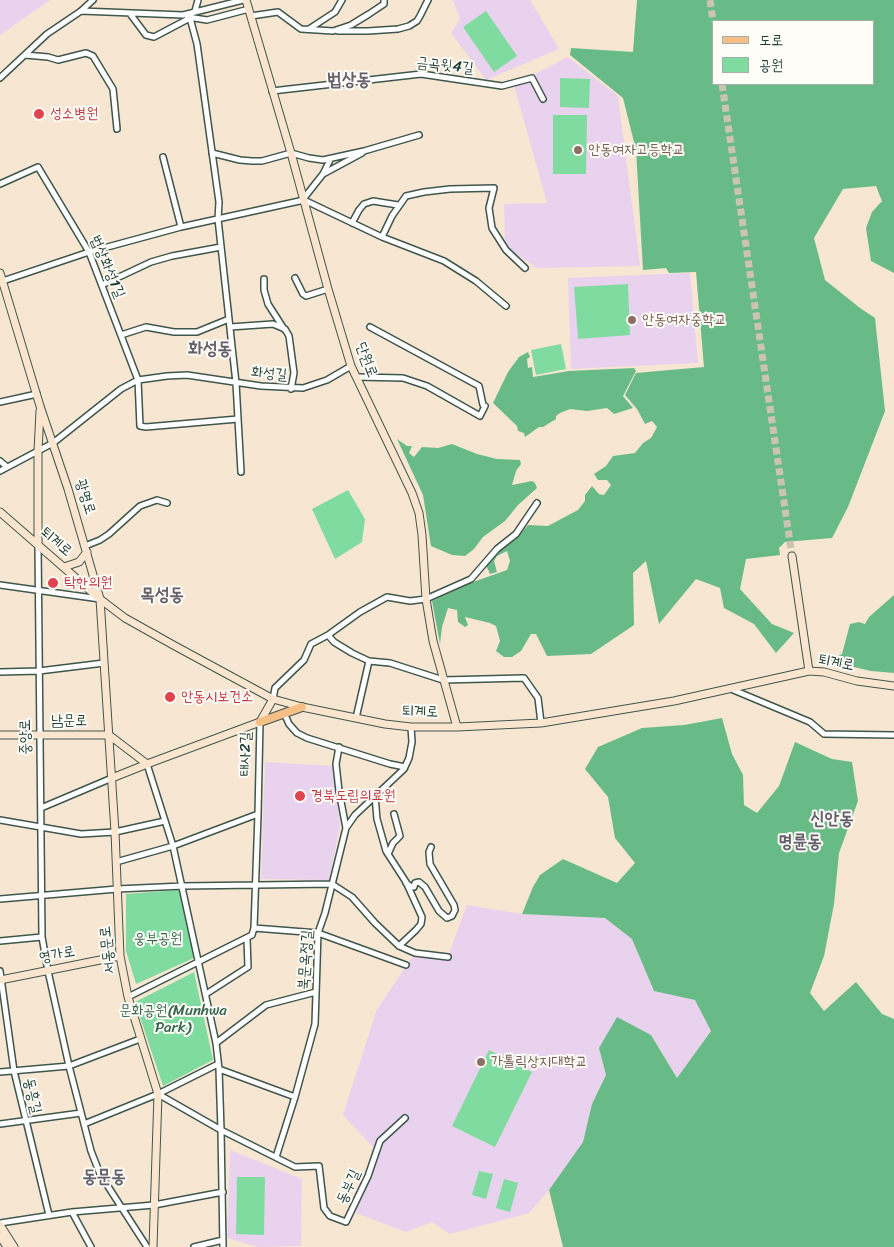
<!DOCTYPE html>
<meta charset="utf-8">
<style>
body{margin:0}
#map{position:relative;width:894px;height:1247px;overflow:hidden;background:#f7e6d2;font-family:Sriracha,"Poor Story",sans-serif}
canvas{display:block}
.legend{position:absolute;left:712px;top:20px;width:162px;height:65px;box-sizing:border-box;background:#fdfcf7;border:1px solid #a4b0a9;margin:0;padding:6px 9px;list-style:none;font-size:15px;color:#1f3d34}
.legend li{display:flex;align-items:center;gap:10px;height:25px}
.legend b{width:25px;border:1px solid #a4b0a9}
</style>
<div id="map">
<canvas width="894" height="1247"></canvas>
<ul class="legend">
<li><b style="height:6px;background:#f5bf86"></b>도로</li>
<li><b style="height:14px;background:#80dba1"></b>공원</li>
</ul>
</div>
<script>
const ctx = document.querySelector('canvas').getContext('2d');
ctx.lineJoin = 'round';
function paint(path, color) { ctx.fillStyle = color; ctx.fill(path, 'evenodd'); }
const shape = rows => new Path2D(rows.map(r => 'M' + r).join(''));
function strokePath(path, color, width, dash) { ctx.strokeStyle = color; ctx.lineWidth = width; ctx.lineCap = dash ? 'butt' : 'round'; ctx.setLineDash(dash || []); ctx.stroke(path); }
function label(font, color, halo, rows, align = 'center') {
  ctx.font = font + ' Sriracha,"Poor Story",sans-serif'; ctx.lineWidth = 4; ctx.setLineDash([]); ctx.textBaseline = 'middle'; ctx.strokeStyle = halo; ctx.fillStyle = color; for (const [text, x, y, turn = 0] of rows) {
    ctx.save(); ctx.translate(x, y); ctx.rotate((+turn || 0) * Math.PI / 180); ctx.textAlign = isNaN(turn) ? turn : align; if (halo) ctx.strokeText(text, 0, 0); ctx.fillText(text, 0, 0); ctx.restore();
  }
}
const built = shape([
 [0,0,50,0,0,35],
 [453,0,530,0,559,49,486,80,451,33,460,19],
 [568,57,618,96,640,266,537,268,505,246,504,204,547,203,514,85],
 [690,273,698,363,571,369,568,278],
 [265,762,334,766,340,826,329,880,261,879],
 [467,905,522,914,605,918,632,939,654,991,695,999,711,1031,677,1078,651,1035,599,1048,606,1075,592,1104,590,1132,549,1190,529,1213,450,1234,432,1222,406,1232,356,1213,373,1147,343,1115,377,1009,415,953,448,957],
 [230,1150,302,1179,301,1246,258,1247,227,1238]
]);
const green = shape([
 [486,11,517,56,494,72,463,27],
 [560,78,590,79,589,108,560,107],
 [553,115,587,115,586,174,553,174],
 [628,284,630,335,578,339,574,287],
 [561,344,566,369,536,375,531,350],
 [348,490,365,519,362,542,335,559,312,509],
 [179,890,194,958,136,984,126,951,126,894],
 [194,972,213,1060,163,1086,135,1002],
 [489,1050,532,1072,495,1147,452,1126],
 [479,1171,493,1174,486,1199,472,1195],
 [237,1177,265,1177,264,1235,236,1234],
 [504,1179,518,1183,510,1212,496,1208]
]);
const forest = shape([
 [637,0,894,0,894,273,871,261,866,228,872,212,882,201,876,186,843,189,814,238,825,280,860,308,875,318,885,411,848,507,832,538,785,542,779,548,780,555,746,559,740,589,772,624,794,633,776,653,754,624,724,608,720,588,696,579,659,624,646,561,633,573,634,625,591,654,547,656,536,634,531,634,521,651,512,657,504,657,496,651,500,641,496,626,490,623,465,617,468,625,465,627,458,622,457,610,448,608,442,627,440,644,432,601,473,582,507,570,510,561,507,551,497,556,494,561,497,572,490,574,486,565,497,551,520,534,528,525,548,526,578,510,585,501,585,495,592,486,599,494,604,495,611,485,607,480,598,480,594,474,606,466,613,456,635,453,643,443,651,438,657,427,652,421,645,424,637,409,625,395,636,373,704,367,696,272,669,273,666,268,643,270,636,150,623,98,570,55,571,48,633,52],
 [713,21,873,21,873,84,713,84],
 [528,352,530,357,527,359,528,368,532,367,533,377,569,371,634,368,636,371,623,396,633,408,614,414,607,408,587,411,570,409,560,413,556,416,556,419,543,427,539,427,525,437,524,433,518,431,517,426,493,403,508,372,519,357],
 [397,439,407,446,412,446,409,453,414,457,422,447,438,448,452,444,477,454,497,459,520,460,521,464,516,471,512,485,532,481,535,483,537,488,518,505,505,521,483,537,474,549,465,556,452,555,431,546,423,495],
 [894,595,894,673,871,671,828,661,831,655,838,656,842,654,850,624,859,622,865,624,869,617],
 [722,718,732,754,743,775,744,805,757,813,779,786,795,742,832,759,852,762,858,801,839,853,834,904,824,956,810,993,824,1011,856,982,882,1014,894,1019,894,1247,563,1247,549,1190,583,1142,592,1104,606,1075,599,1048,617,1017,651,1035,677,1078,711,1031,695,1000,654,991,632,939,605,918,522,914,533,887,540,875,563,859,617,883,635,863,615,838,608,797,585,769,598,747,642,728,684,725]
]);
const secondaryTunnel = shape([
 [710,0,713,21],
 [722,84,792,556]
]);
const street = shape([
 [81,11,183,15,243,0],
 [195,11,198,0],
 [131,15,146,35,154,37,190,18,197,44,219,202,218,219,236,383,241,472],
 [251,16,278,12,301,29,333,31,351,25,369,14,384,4,384,0],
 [188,17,207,20,249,9],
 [309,29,335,12,342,0],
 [338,31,368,31,398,29,409,26,417,21,420,16,428,0],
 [25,55,48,57,58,60,86,53,93,56,113,89,117,129],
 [0,78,47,34,81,11,93,0],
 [272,91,421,74,502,86,532,78,543,99],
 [212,153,240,160,252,161,262,161,291,153,309,158,323,160,364,151,419,135],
 [163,157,181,227],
 [323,174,362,153],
 [0,184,38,167,89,252,138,380,140,426,146,427,238,419],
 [304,198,323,174,330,160],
 [352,223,359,210,364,204,373,201,398,205],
 [382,237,392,216,406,196,424,192,450,189,494,188,489,208,492,228,506,250,525,268],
 [295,278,303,294,306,296,328,289],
 [264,279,264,290,268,304,284,329],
 [0,282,89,252,181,227,304,200,382,237,444,261,476,281,506,306],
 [102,285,151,262,172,256,221,247],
 [230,327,273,324,285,329,289,336,294,373,291,389],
 [121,335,146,327,174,332,197,332,229,319],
 [357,377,403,378,427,386,480,416,485,406,483,405,479,386,370,327],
 [0,402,37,394],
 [0,461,7,467],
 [0,471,53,443,121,389,138,380,167,376,187,375,261,386,303,388,327,380,351,366],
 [38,545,42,937,48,971,69,1066,91,1151,100,1174,147,1247],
 [85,546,100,540,109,534,140,506,157,500,167,503],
 [0,585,100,599],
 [328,635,334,642,352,653,369,661,390,663,443,680,524,678,538,698,541,723],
 [0,672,39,671,104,663],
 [731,689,810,722,824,734,894,735],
 [273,699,275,688,304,660,311,644,328,635,360,612,387,597,410,601,426,599,471,579,497,549,516,534,537,503],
 [284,713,289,724,297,733,307,738,390,764,405,767],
 [356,718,369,661],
 [339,747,336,764,339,791,346,828],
 [147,764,173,846,216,1043,219,1069,221,1130,223,1247],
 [375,796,377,819,386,851,406,882,422,917,421,924,416,930,399,946],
 [41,808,112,778],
 [0,820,81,834,115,832,165,821],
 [388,854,393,843,400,836,394,814],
 [116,862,173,846,258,814],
 [406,883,410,886,414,887,415,883,419,882,425,887,439,911,447,918,452,916,455,910,454,905,430,864,429,852,431,847],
 [0,899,117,889,183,886,332,884,352,897,375,923,399,946,415,953,448,957],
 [254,928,318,933,406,965],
 [0,941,42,937],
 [0,971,14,1071,49,1215],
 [206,994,248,967,247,939],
 [128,997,252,935,254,928,258,814,260,722],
 [216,1043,266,1005,316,992],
 [219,1069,295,1097],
 [0,1072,69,1066,140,1039],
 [158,1094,221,1130,295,1167,319,1166,324,1208,330,1216,346,1222,368,1176,380,1141,405,1118],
 [0,1124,81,1113],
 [84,1124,158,1094,218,1064],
 [276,1157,295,1097,315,1024,318,933,325,913,346,828,355,815,404,769,409,758,412,742,411,727],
 [72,1212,91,1247],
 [0,1223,72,1212,154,1205,223,1192],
 [194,1247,223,1240]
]);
const secondary = shape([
 [246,0,291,153,328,289,351,366,412,493,419,513,422,535,426,599,433,641,457,727],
 [0,273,40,406,68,489,100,599,115,832,120,956,128,997,158,1094,153,1247],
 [0,512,100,599,125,618,175,646,273,699,302,707,385,724,411,727,457,727,541,723,674,701,809,671,824,672,857,681,894,686],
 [38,544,38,451,40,411],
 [792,556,809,671],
 [64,567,79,562,87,552],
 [0,735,109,735],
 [109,735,147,764],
 [112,778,147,764,260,722,273,699],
 [0,980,120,956],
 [0,1225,14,1247],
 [0,1236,7,1247]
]);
const primary = shape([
 [260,722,302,707]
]);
const markers = [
 [39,114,6,"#e0444e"],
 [578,150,5,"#8d6e63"],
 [632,320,5,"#8d6e63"],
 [53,583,6,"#e0444e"],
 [170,697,6,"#e0444e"],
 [300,796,6,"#e0444e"],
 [481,1062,5,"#8d6e63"]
];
const streetNames = [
 ["금곡윗4길",445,66,6],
 ["법상화성1길",107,267,67],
 ["단원로",366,360,69],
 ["화성길",269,374,5],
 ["광명로",85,497,73],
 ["퇴계로",56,542,41],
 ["퇴계로",836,663,11],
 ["퇴계로",420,712,2],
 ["남문로",69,721],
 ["중앙로",26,737,-91],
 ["태사2길",246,754,-89],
 ["서동문로",108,950,-96],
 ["영가로",57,955,-11],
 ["북문옥정길",306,960,-86],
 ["동흥길",32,1096,77],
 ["동부길",349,1187,-66]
];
const healthNames = [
 ["성소병원",50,114],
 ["탁한의원",64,583],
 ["안동시보건소",181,697],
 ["경북도립의료원",311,796]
];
const educationNames = [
 ["안동여자고등학교",588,150],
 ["안동여자중학교",642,320],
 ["가톨릭상지대학교",491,1062]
];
const parkNames = [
 ["웅부공원",158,939],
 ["문화공원(Munhwa",173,1011],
 ["Park)",173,1028]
];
const quarterNames = [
 ["법상동",349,80],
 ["화성동",210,349],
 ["목성동",162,595],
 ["신안동",832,819],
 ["명륜동",800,842],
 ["동문동",104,1177]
];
paint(built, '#e9d2ee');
paint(green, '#80dba1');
paint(forest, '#68bb87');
strokePath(secondaryTunnel, '#ccc4b2', 7, [7, 3.5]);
strokePath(street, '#3f564c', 8);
strokePath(secondary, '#3f564c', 9);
strokePath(primary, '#3f564c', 10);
strokePath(street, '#fff', 5);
strokePath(secondary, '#fbe5cf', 7);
strokePath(primary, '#f5bf86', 8);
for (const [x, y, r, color] of markers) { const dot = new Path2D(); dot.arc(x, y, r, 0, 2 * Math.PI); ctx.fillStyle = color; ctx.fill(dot); strokePath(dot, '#fdfcf7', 2); }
label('15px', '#1f3d34', '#fdfcf7', streetNames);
label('15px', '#be3a42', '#fdfcf7', healthNames, 'left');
label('15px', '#785e54', '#fdfcf7', educationNames, 'left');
label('15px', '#37644f', '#fdfcf7', parkNames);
label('bold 18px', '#635f6b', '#fdfcf7', quarterNames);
</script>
